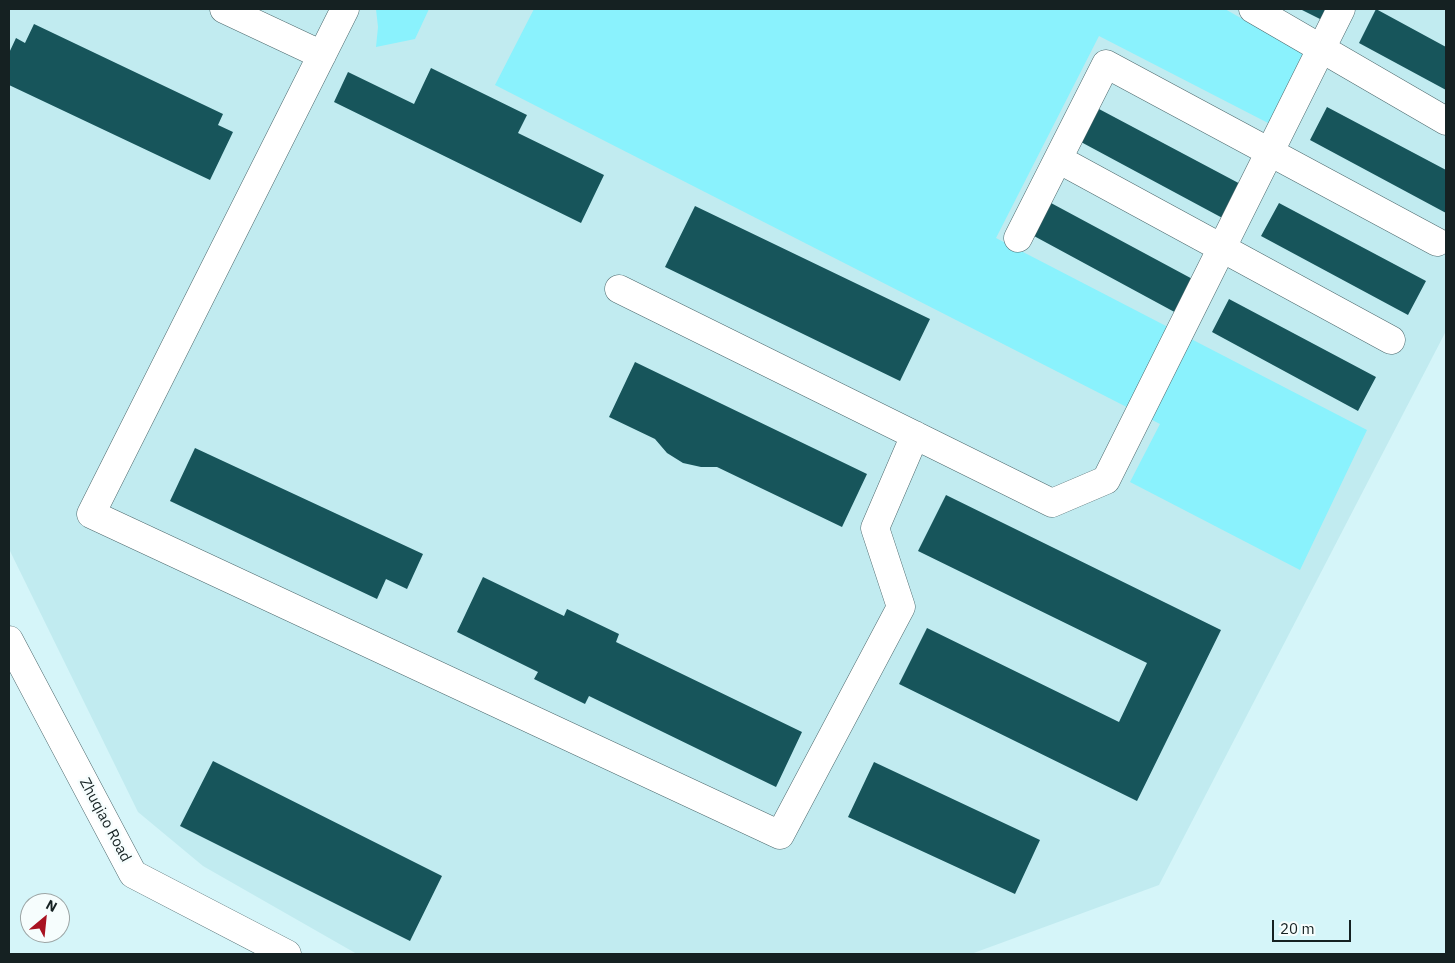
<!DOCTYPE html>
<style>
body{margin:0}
#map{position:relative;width:1455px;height:963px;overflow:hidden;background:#d5f5f9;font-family:"IBM Plex Sans",sans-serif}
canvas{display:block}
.frame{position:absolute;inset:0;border:10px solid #152122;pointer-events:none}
.north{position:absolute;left:20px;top:893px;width:50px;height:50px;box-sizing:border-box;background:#f6fdfd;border:1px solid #9ca5a5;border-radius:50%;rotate:28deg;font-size:14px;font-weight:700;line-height:20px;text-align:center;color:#152122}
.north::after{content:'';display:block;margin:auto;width:18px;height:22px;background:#a81221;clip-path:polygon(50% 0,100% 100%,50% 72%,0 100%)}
.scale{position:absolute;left:1272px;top:920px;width:79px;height:22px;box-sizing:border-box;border:2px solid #152122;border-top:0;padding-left:6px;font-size:15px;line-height:18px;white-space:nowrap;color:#152122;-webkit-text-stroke:4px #f6fdfd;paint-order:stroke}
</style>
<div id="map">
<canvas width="1455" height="963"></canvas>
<div class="frame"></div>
<div class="north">N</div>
<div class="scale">20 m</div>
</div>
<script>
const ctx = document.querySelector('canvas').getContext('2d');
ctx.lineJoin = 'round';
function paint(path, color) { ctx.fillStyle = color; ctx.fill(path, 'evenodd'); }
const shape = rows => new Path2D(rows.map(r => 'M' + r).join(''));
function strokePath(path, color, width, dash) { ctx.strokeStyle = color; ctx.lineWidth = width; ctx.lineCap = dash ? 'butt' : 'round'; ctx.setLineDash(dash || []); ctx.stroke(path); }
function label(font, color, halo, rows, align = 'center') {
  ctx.font = font + ' "IBM Plex Sans",sans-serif'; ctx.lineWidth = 5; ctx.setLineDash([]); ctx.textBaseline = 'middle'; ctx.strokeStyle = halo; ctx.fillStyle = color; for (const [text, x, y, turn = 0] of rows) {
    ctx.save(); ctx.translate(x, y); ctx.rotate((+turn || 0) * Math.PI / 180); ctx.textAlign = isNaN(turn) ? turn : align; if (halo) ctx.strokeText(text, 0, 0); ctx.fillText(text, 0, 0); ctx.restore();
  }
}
const built = shape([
 [9,9,1446,9,1446,331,1159,885,971,954,357,954,203,866,138,812,9,549]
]);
const green = shape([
 [376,9,429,9,415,39,376,47,378,27],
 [534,9,1225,9,1305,55,1270,124,1099,36,996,238,1367,430,1300,570,1130,482,1160,424,495,85]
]);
const building = shape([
 [1300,9,1331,9,1324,21],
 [1376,9,1446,47,1446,90,1359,43],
 [34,24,223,114,218,125,233,132,210,180,9,85,9,53,16,38,25,43],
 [431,68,527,115,518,133,604,175,581,223,334,102,348,72,414,104],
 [1327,107,1446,170,1446,213,1310,140],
 [1099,109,1246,187,1228,221,1081,142],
 [1051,203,1198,282,1180,315,1034,236],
 [1279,203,1426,281,1408,315,1261,236],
 [695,206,930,319,900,381,665,267],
 [1229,299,1376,377,1358,411,1212,332],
 [635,362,867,474,842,527,717,467,701,467,683,463,667,453,655,439,609,417],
 [195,448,423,554,407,589,386,579,377,599,170,501],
 [946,495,1221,630,1137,801,899,684,927,628,1119,722,1147,663,918,551],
 [483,577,564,616,567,609,619,634,616,642,802,732,776,787,589,696,585,704,534,679,538,672,457,632],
 [213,761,442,876,410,941,180,826],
 [874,762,1040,840,1015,894,848,817]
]);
const minor = shape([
 [224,9,322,55],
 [345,9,91,514,780,835,901,607,875,528,915,435],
 [1253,9,1446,121],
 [1058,159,1391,340],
 [1018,238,1106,64,1437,242],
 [619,289,1052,503,1106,480,1341,9],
 [9,640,133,874,287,954]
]);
const streetNames = [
 ["Zhuqiao Road",105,820,62]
];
paint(built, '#c1ebf0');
paint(green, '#8af2fd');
paint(building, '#17555b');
strokePath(minor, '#4d696d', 29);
strokePath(minor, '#fff', 28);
label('15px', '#152122', '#f6fdfd', streetNames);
</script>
